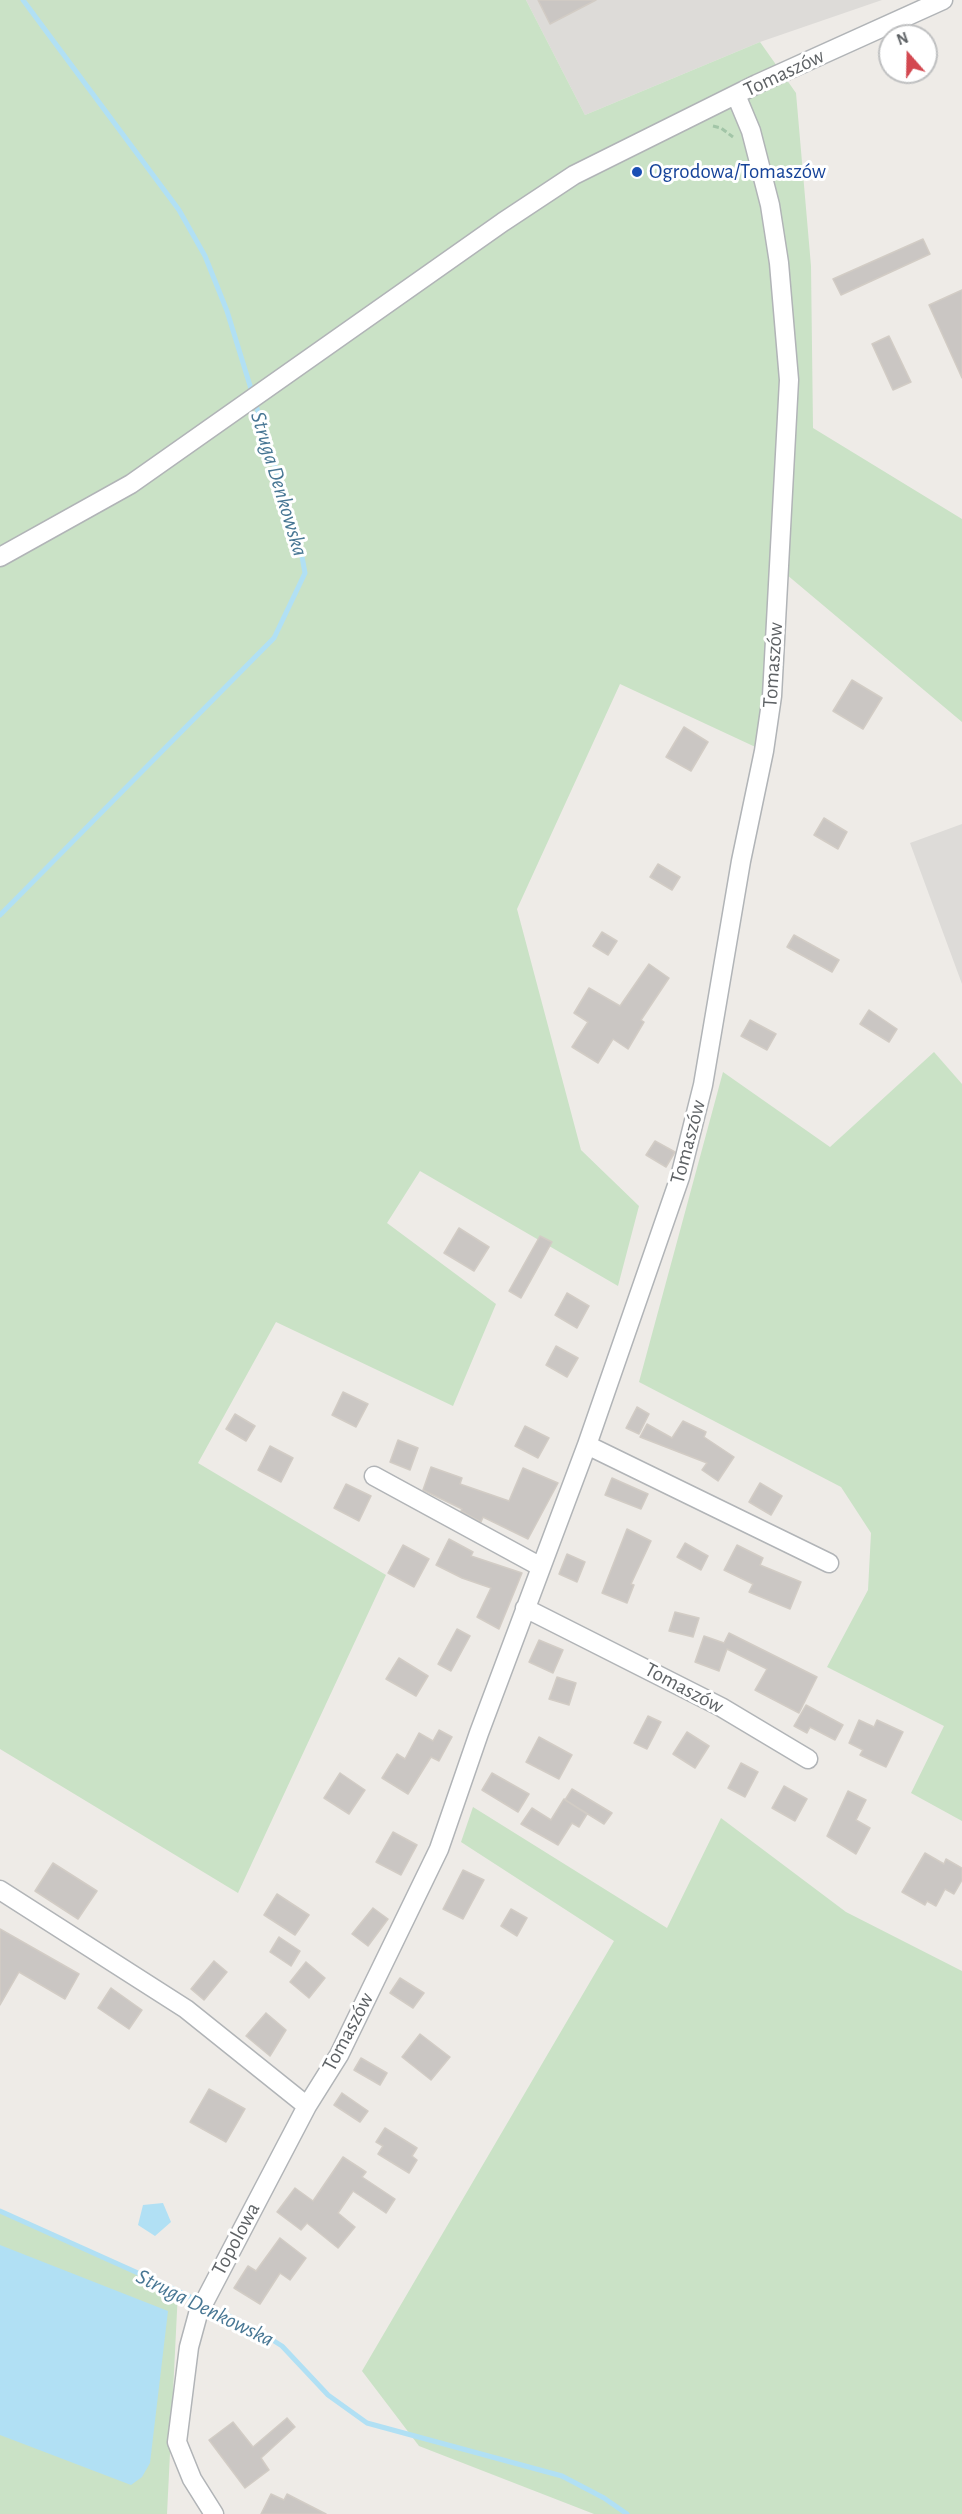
<!DOCTYPE html>
<meta charset="utf-8">
<style>
body{margin:0}
#map{position:relative;width:962px;height:2514px;overflow:hidden;background:#eeebe7;font-family:"Alegreya Sans",sans-serif}
canvas{display:block}
.north{position:absolute;left:878px;top:24px;width:60px;height:60px;box-sizing:border-box;background:#fff;border:2px solid #bfc0c1;border-radius:50%;rotate:340deg;font-size:16px;font-weight:700;line-height:24px;text-align:center;color:#5e6265}
.north::after{content:'';display:block;margin:auto;width:21px;height:27px;background:#d34850;clip-path:polygon(50% 0,100% 100%,50% 72%,0 100%)}
</style>
<div id="map">
<canvas width="962" height="2514"></canvas>
<div class="north">N</div>
</div>
<script>
const ctx = document.querySelector('canvas').getContext('2d');
ctx.lineJoin = 'round';
function paint(path, color) { ctx.fillStyle = color; ctx.fill(path, 'evenodd'); }
const shape = rows => new Path2D(rows.map(r => 'M' + r).join(''));
function strokePath(path, color, width, dash) { ctx.strokeStyle = color; ctx.lineWidth = width; ctx.lineCap = dash ? 'butt' : 'round'; ctx.setLineDash(dash || []); ctx.stroke(path); }
function label(font, color, halo, rows, align = 'center') {
  ctx.font = font + ' "Alegreya Sans",sans-serif'; ctx.lineWidth = 6; ctx.setLineDash([]); ctx.textBaseline = 'middle'; ctx.strokeStyle = halo; ctx.fillStyle = color; for (const [text, x, y, turn = 0] of rows) {
    ctx.save(); ctx.translate(x, y); ctx.rotate((+turn || 0) * Math.PI / 180); ctx.textAlign = isNaN(turn) ? turn : align; if (halo) ctx.strokeText(text, 0, 0); ctx.fillText(text, 0, 0); ctx.restore();
  }
}
const industrial = shape([
 [526,0,882,0,760,42,585,115],
 [962,824,962,984,910,843]
]);
const green = shape([
 [0,0,526,0,585,115,760,42,796,93,811,266,813,428,962,519,962,722,780,569,764,751,620,684,517,909,581,1150,639,1206,618,1286,420,1171,387,1223,496,1304,453,1406,276,1322,198,1463,386,1575,238,1893,0,1749],
 [934,1052,962,1084,962,1821,911,1793,944,1726,827,1667,868,1590,871,1533,841,1487,639,1382,723,1072,830,1147],
 [473,1807,667,1928,721,1818,846,1912,962,1971,962,2514,594,2514,419,2446,362,2371,614,1941,461,1842],
 [0,2211,178,2291,167,2514,0,2514]
]);
const water = shape([
 [163,2203,171,2222,155,2236,138,2225,143,2205],
 [0,2245,168,2311,150,2463,142,2477,131,2485,0,2435]
]);
const stream = shape([
 [0,915,274,638,305,573,301,551,227,311,205,256,179,210,23,0],
 [0,2211,178,2291,255,2329,282,2346,328,2395,367,2423,562,2476,604,2498,627,2514]
]);
const building = shape([
 [538,0,596,0,550,24,538,0],
 [923,239,930,254,841,295,833,279,923,239],
 [962,290,962,378,929,305,962,290],
 [889,336,911,382,893,390,872,344,889,336],
 [852,680,882,698,863,729,833,711,852,680],
 [684,727,708,742,691,771,666,757,684,727],
 [824,818,847,832,838,849,814,835,824,818],
 [658,864,680,877,672,890,650,877,658,864],
 [602,932,617,941,608,955,593,946,602,932],
 [794,935,839,960,832,972,787,947,794,935],
 [649,964,669,978,641,1020,644,1022,628,1049,613,1039,598,1063,572,1047,588,1022,574,1013,589,988,620,1006,649,964],
 [869,1010,897,1029,889,1042,860,1024,869,1010],
 [750,1020,776,1034,767,1050,741,1036,750,1020],
 [655,1141,675,1152,666,1167,646,1155,655,1141],
 [459,1228,489,1247,474,1271,444,1253,459,1228],
 [540,1236,552,1242,521,1298,509,1291,540,1236],
 [567,1293,589,1306,577,1328,555,1315,567,1293],
 [556,1346,578,1358,567,1377,546,1365,556,1346],
 [343,1392,368,1404,356,1427,332,1415,343,1392],
 [637,1407,649,1414,639,1434,626,1428,637,1407],
 [235,1414,255,1426,246,1441,226,1429,235,1414],
 [683,1421,706,1432,704,1437,734,1457,718,1481,702,1470,707,1463,640,1437,647,1424,672,1438,683,1421],
 [525,1426,549,1438,538,1458,515,1446,525,1426],
 [398,1440,418,1448,410,1470,390,1462,398,1440],
 [270,1446,293,1458,281,1482,258,1470,270,1446],
 [431,1467,462,1478,460,1484,509,1501,523,1468,558,1483,528,1539,483,1517,481,1522,461,1511,462,1509,423,1490,431,1467],
 [612,1478,648,1494,641,1509,605,1495,612,1478],
 [760,1483,782,1496,771,1515,749,1502,760,1483],
 [346,1484,371,1496,359,1521,334,1508,346,1484],
 [627,1529,651,1541,631,1584,634,1585,627,1603,602,1593,627,1529],
 [449,1539,473,1552,471,1556,522,1573,499,1629,477,1617,491,1588,462,1578,436,1565,449,1539],
 [685,1543,708,1556,701,1570,677,1557,685,1543],
 [403,1545,429,1559,414,1587,388,1573,403,1545],
 [737,1545,763,1558,760,1565,801,1582,790,1609,749,1592,753,1584,724,1570,737,1545],
 [567,1554,585,1562,577,1582,559,1574,567,1554],
 [675,1612,699,1618,693,1637,669,1631,675,1612],
 [457,1629,470,1636,451,1671,438,1664,457,1629],
 [729,1633,817,1677,799,1713,755,1690,767,1669,727,1649,719,1671,695,1662,704,1636,724,1643,729,1633],
 [539,1640,563,1650,553,1673,529,1662,539,1640],
 [399,1658,428,1676,416,1696,386,1679,399,1658],
 [557,1677,576,1683,569,1705,549,1699,557,1677],
 [806,1705,843,1725,835,1740,810,1727,807,1733,794,1726,806,1705],
 [648,1716,661,1722,647,1749,634,1743,648,1716],
 [859,1720,874,1727,877,1720,903,1732,886,1767,860,1755,863,1750,849,1743,859,1720],
 [439,1730,452,1737,439,1761,431,1757,408,1794,382,1778,397,1754,405,1759,419,1733,433,1741,439,1730],
 [687,1732,709,1746,695,1768,673,1754,687,1732],
 [539,1737,572,1755,559,1779,526,1762,539,1737],
 [741,1763,758,1772,745,1797,728,1788,741,1763],
 [340,1773,365,1790,349,1814,324,1798,340,1773],
 [492,1773,529,1794,518,1812,482,1790,492,1773],
 [784,1786,807,1799,795,1821,772,1808,784,1786],
 [572,1789,612,1813,604,1824,565,1800,572,1789],
 [848,1791,866,1800,856,1820,870,1828,856,1854,827,1836,848,1791],
 [564,1799,587,1814,579,1827,572,1823,558,1845,521,1824,532,1808,551,1820,564,1799],
 [393,1832,417,1845,401,1875,376,1862,393,1832],
 [925,1853,944,1864,946,1859,962,1868,962,1880,954,1894,945,1889,936,1906,927,1901,925,1905,902,1892,925,1853],
 [53,1863,97,1891,78,1919,35,1891,53,1863],
 [463,1870,484,1880,463,1919,443,1909,463,1870],
 [277,1894,309,1915,295,1935,264,1915,277,1894],
 [373,1908,388,1919,368,1946,352,1934,373,1908],
 [511,1909,527,1918,517,1936,501,1926,511,1909],
 [0,1929,79,1974,65,1999,19,1972,0,2005,0,1929],
 [279,1937,300,1951,291,1966,270,1952,279,1937],
 [214,1961,227,1972,204,2000,191,1989,214,1961],
 [306,1962,325,1978,309,1998,290,1982,306,1962],
 [400,1978,424,1993,413,2008,390,1993,400,1978],
 [111,1988,142,2010,129,2029,98,2008,111,1988],
 [266,2013,286,2030,270,2056,246,2036,266,2013],
 [420,2034,450,2057,431,2080,402,2057,420,2034],
 [361,2058,387,2073,380,2085,354,2070,361,2058],
 [209,2089,245,2109,226,2142,190,2122,209,2089],
 [342,2093,368,2111,360,2122,334,2105,342,2093],
 [385,2128,417,2148,412,2156,417,2160,409,2173,378,2154,383,2146,376,2142,385,2128],
 [343,2157,366,2172,362,2177,395,2199,386,2213,353,2191,338,2213,355,2227,338,2248,307,2223,301,2230,277,2212,295,2188,313,2201,343,2157],
 [280,2238,306,2258,290,2280,280,2273,260,2304,234,2288,248,2266,256,2271,280,2238],
 [287,2418,295,2427,261,2458,269,2470,245,2488,209,2440,233,2422,253,2447,287,2418],
 [271,2494,284,2500,287,2494,326,2514,261,2514,271,2494]
]);
const path = shape([
 [713,126,721,128,733,137]
]);
const street = shape([
 [736,95,751,131,770,205,779,263,789,380,772,696,764,751,741,861,703,1085,680,1177,587,1445,829,1563],
 [0,557,131,484,503,222,574,175,757,84,943,0],
 [374,1476,541,1567],
 [525,1608,721,1707,808,1759],
 [0,1890,186,2009,307,2106],
 [214,2514,192,2479,177,2442,189,2347,198,2314,307,2106,339,2055,439,1849,479,1733,587,1445]
]);
const markers = [
 [637,172,6,"#1a4fb4"]
];
const streetNames = [
 ["Tomaszów",784,73,-25],
 ["Tomaszów",773,665,-86],
 ["Tomaszów",688,1142,-75],
 ["Tomaszów",684,1688,28],
 ["Tomaszów",348,2032,-62],
 ["Topolowa",236,2239,-62]
];
const transitNames = [
 ["Ogrodowa/Tomaszów",649,172]
];
const waterNames = [
 ["Struga Denkowska",279,484,73],
 ["Struga Denkowska",205,2308,26]
];
paint(industrial, '#dddbd8');
paint(green, '#cae2c6');
paint(water, '#b1e0f4');
strokePath(stream, '#b1e0f4', 5);
paint(building, '#cac6c3');
strokePath(building, '#d2ccc5', 1.5);
strokePath(street, '#b1b4b7', 21);
strokePath(path, '#a2c5a7', 3, [6, 3]);
strokePath(street, '#fff', 18);
for (const [x, y, r, color] of markers) { const dot = new Path2D(); dot.arc(x, y, r, 0, 2 * Math.PI); ctx.fillStyle = color; ctx.fill(dot); strokePath(dot, '#fff', 2); }
label('21px', '#5e6265', '#fff', streetNames);
label('21px', '#164399', '#fff', transitNames, 'left');
label('italic 22px', '#487794', '#fff', waterNames);
</script>
